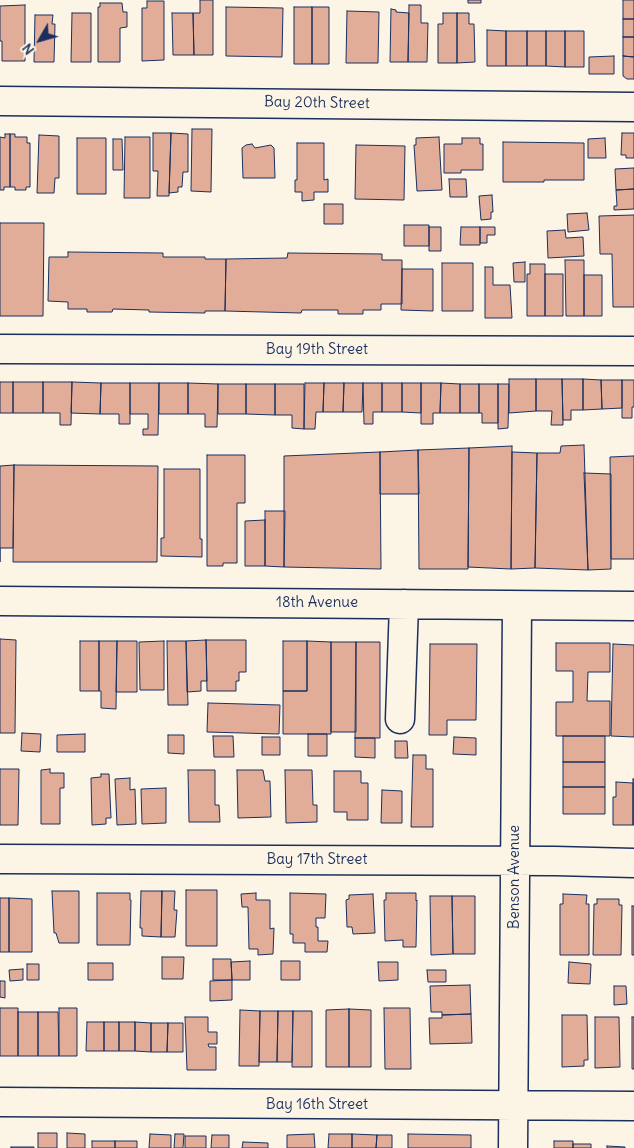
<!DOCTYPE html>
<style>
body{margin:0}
#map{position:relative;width:634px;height:1148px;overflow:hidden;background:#fcf5e5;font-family:Delius,sans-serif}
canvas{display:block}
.north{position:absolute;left:15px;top:15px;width:50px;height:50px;-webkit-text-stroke:4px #fcf5e5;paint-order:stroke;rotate:232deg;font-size:14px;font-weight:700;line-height:20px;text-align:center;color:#1b2f5e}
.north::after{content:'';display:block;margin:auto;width:18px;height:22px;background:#1b2f5e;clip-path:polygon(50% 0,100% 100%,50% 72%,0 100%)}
</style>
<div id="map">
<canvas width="634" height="1148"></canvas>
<div class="north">N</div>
</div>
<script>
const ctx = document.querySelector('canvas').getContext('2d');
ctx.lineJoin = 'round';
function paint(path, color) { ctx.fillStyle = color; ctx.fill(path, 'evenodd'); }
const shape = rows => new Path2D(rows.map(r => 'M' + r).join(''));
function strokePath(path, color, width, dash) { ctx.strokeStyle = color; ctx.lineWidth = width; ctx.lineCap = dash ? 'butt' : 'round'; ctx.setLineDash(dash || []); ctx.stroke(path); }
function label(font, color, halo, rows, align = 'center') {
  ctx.font = font + ' Delius,sans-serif'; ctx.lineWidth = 5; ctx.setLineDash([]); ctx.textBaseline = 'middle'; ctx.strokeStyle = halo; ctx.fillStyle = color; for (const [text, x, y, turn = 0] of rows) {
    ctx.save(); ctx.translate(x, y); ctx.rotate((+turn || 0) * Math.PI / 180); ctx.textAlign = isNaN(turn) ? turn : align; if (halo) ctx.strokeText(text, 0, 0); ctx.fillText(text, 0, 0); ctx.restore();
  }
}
const building = shape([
 [200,0,213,0,213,55,194,55,193,13,200,13,200,0],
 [468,0,481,0,481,3,468,3,468,0],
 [623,0,634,0,634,19,623,19,623,0],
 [147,1,164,1,164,60,142,61,142,8,147,8,147,1],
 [100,3,122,3,123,12,127,12,127,27,120,28,120,62,98,62,98,7,100,7,100,3],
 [25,5,25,61,2,61,2,41,0,41,0,6,25,5],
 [409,5,421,5,421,23,428,23,427,62,408,62,409,5],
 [226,7,283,8,282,57,226,56,226,7],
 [294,7,312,7,312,64,294,64,294,7],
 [312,7,329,7,329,64,312,64,312,7],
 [391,9,396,10,396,12,409,13,408,62,390,62,391,9],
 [347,11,379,12,378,63,346,63,347,11],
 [72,13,91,13,91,62,71,62,72,13],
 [172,13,193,13,194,55,173,55,172,13],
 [443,13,457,13,457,63,438,63,438,24,443,24,443,13],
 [457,13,469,13,469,24,474,24,475,62,457,63,457,13],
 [35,15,53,15,52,24,55,24,54,62,34,62,35,15],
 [623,19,634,19,634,37,623,37,623,19],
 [487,30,506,31,506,66,487,66,487,30],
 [506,31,527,31,527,66,506,66,506,31],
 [527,31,546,31,546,66,527,66,527,31],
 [546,31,565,31,565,67,546,66,546,31],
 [565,31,584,31,584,67,565,67,565,31],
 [623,37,634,37,634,57,623,56,623,37],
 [614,56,614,74,589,74,589,57,614,56],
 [623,56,634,57,634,79,627,79,623,76,623,56],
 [192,129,212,129,211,192,191,191,192,129],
 [153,133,171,133,169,196,157,196,158,171,153,171,153,133],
 [171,133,188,134,188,172,183,172,182,187,178,187,178,192,169,193,171,133],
 [622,133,634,133,634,158,626,158,626,155,621,155,622,133],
 [5,134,10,134,10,187,4,187,4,190,0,190,0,137,5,138,5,134],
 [10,134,15,134,15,137,27,137,27,143,30,143,30,187,26,187,26,190,15,190,15,187,10,187,10,134],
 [39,135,59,136,59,178,55,178,54,193,37,193,39,135],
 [125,137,150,137,150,198,124,198,125,137],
 [439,137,442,190,417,191,414,145,416,145,416,138,439,137],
 [77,138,106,138,106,194,77,194,77,138],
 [462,138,480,138,480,144,483,144,483,170,461,170,461,173,444,173,444,144,462,144,462,138],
 [605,138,606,158,588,158,588,139,605,138],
 [113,139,122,139,123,170,113,170,113,139],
 [503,142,584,143,584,180,544,180,544,182,503,182,503,142],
 [297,143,324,143,324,180,328,179,328,192,314,192,314,200,302,201,302,192,295,192,295,180,297,180,297,143],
 [252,144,255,148,271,145,274,148,275,178,243,178,242,148,246,145,252,144],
 [356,145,405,146,404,200,355,199,356,145],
 [634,168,634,189,616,190,615,169,634,168],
 [449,179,466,179,467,197,450,197,449,179],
 [634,189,634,209,614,210,614,206,617,206,616,190,634,189],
 [492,195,493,212,491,212,491,219,481,220,479,196,492,195],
 [324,204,343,204,343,224,324,224,324,204],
 [587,213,589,230,568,232,567,214,587,213],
 [634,215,634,307,613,307,612,254,600,254,599,216,634,215],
 [0,223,44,223,43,316,0,316,0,223],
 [404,225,429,225,429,246,404,246,404,225],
 [429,227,441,227,441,251,429,251,429,227],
 [461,227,480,227,480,245,460,245,461,227],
 [480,227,495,227,495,235,487,235,487,243,480,243,480,227],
 [565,230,566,238,583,237,584,256,548,258,547,231,565,230],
 [68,252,163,253,163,257,205,257,205,259,226,259,225,311,205,311,205,313,149,312,149,310,113,309,112,312,87,312,87,309,68,309,68,302,48,301,49,257,68,257,68,252],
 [288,253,382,254,382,260,402,260,402,304,381,304,381,310,363,310,363,314,338,314,338,310,302,310,301,313,225,311,226,259,287,258,288,253],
 [565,260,584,260,584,316,566,316,565,260],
 [525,262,525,282,514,282,513,263,525,262],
 [442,263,473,263,473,311,442,311,442,263],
 [530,264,545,264,545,316,527,316,527,274,530,274,530,264],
 [485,267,493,267,493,285,510,285,512,318,485,318,485,267],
 [402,269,433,269,433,311,401,310,402,269],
 [545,274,563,274,563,316,545,316,545,274],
 [584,275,602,275,602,316,584,316,584,275],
 [509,379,536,379,536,411,509,413,509,379],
 [536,379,562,379,563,425,551,425,552,411,536,411,536,379],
 [562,379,583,379,583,410,571,410,571,420,563,420,562,379],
 [583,379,601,380,602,409,583,410,583,379],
 [601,380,622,380,622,408,602,409,601,380],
 [622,380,634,380,634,407,632,407,632,418,622,418,622,380],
 [0,382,13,382,13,413,0,413,0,382],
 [13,382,43,382,43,413,13,413,13,382],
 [43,382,72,382,71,425,60,425,60,413,43,413,43,382],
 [72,382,101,383,100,414,71,413,72,382],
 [101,383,130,383,130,424,119,424,119,414,100,414,101,383],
 [130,383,159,383,158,435,143,435,143,429,148,429,148,414,130,414,130,383],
 [159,383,188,383,188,414,159,414,159,383],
 [188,383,218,384,217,427,205,427,205,414,188,414,188,383],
 [305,383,324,383,323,412,316,412,315,429,304,429,305,383],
 [324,383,344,383,343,412,323,412,324,383],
 [344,383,363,383,362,412,343,412,344,383],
 [363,383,382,383,382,412,373,412,373,424,364,424,363,383],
 [382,383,402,383,402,412,382,412,382,383],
 [402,383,421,383,421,413,402,412,402,383],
 [421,383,441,383,440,413,433,413,433,424,421,424,421,383],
 [441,383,460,384,460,413,440,413,441,383],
 [218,384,246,384,246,414,218,414,218,384],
 [246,384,275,384,275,415,246,414,246,384],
 [275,384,304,384,304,429,292,428,292,415,275,415,275,384],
 [460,384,479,384,479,413,460,413,460,384],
 [479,384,498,384,498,423,482,423,482,413,479,413,479,384],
 [498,384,509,384,508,428,498,429,498,384],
 [584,445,588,570,535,568,537,453,560,453,561,446,584,445],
 [512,446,511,569,468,567,469,448,512,446],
 [469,448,468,569,419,569,418,450,469,448],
 [418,450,419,494,380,494,380,452,418,450],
 [380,452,381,569,284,567,284,456,380,452],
 [512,452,537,453,535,568,511,569,512,452],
 [207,455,245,455,245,503,237,503,237,563,223,563,223,566,207,566,207,455],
 [634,456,634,559,611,559,610,457,634,456],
 [14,465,13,548,0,548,0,562,0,466,14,465],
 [14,465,158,466,157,562,13,562,14,465],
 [164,469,200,469,200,539,202,539,202,557,161,556,161,538,164,538,164,469],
 [584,473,611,474,611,569,588,570,584,473],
 [265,511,285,511,284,567,265,566,265,511],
 [265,520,265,566,245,566,245,521,265,520],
 [0,639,16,640,15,733,0,733,0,639],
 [206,640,207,681,201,681,201,691,187,692,186,641,206,640],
 [206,640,246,640,246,672,239,672,239,681,236,681,236,691,207,691,206,640],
 [80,641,99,641,99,691,80,691,80,641],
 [99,641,117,641,116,709,101,708,101,691,99,691,99,641],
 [117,641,137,641,137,692,116,692,117,641],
 [164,641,164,690,140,690,139,642,164,641],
 [167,641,186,641,188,705,168,705,167,641],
 [283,641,307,641,307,691,283,691,283,641],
 [307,641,331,642,331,734,283,734,283,691,307,691,307,641],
 [331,642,356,642,356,732,331,732,331,642],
 [356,642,380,642,380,738,355,738,356,642],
 [556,643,610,643,610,672,588,672,587,701,610,701,610,736,556,736,556,702,573,702,573,671,556,671,556,643],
 [430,644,477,644,476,720,447,720,447,735,429,735,430,644],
 [613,644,634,645,634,737,611,736,613,644],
 [208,703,280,705,279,734,207,732,208,703],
 [22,733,41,734,40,752,21,751,22,733],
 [85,734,85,752,57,752,57,735,85,734],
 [308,734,327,734,327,756,308,756,308,734],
 [168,735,184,735,184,754,168,753,168,735],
 [213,736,233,736,234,757,214,757,213,736],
 [563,736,605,736,605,762,563,762,563,736],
 [262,737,280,737,280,755,262,755,262,737],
 [454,737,476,738,476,755,453,754,454,737],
 [355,738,375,738,375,758,355,757,355,738],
 [395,741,407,741,408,758,395,758,395,741],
 [413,755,426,755,426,769,433,769,433,827,411,827,413,755],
 [563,762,605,762,605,787,563,787,563,762],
 [0,769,19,769,18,825,0,825,0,769],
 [50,769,50,773,64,773,64,788,60,788,60,824,41,824,41,770,50,769],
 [188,770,215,770,215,805,219,805,220,822,189,822,188,770],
 [237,770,263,770,265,781,270,781,271,817,238,818,237,770],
 [285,770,312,770,313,805,317,805,317,822,286,823,285,770],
 [334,771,361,771,361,783,368,783,368,820,347,820,347,812,334,812,334,771],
 [101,774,109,774,111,818,106,818,106,824,92,825,91,778,101,777,101,774],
 [130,778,130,790,135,789,136,824,117,825,115,779,130,778],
 [633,779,634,779,634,825,633,825,633,779],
 [616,782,633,783,633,825,613,825,613,797,616,797,616,782],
 [563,787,605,787,605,814,563,814,563,787],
 [166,788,166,823,142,824,141,789,166,788],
 [382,790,402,791,402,823,381,823,382,790],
 [186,890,217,890,217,946,186,946,186,890],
 [52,891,79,891,79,943,59,943,56,933,54,933,52,891],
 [141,891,162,891,161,937,142,936,142,928,140,928,141,891],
 [162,891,175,891,174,910,177,910,175,937,161,937,162,891],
 [97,893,130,893,130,900,131,900,130,945,97,945,97,893],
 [256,893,256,900,270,900,270,929,274,928,273,954,258,955,258,949,249,949,248,907,242,907,241,894,256,893],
 [290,893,326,894,325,918,316,918,316,927,318,927,318,941,328,941,327,952,305,952,305,943,293,943,293,934,290,934,290,893],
 [386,893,416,893,416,901,417,900,416,947,403,947,403,940,385,941,384,900,386,900,386,893],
 [373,894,375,933,353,934,352,927,347,927,346,900,349,899,349,895,373,894],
 [563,894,587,895,586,904,589,904,589,955,560,955,560,904,563,904,563,894],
 [430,896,452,896,453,954,431,955,430,896],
 [452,896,475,896,475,954,453,954,452,896],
 [0,898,9,898,9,952,0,952,0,898],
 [9,898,32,899,32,952,9,952,9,898],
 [597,899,619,899,619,905,622,905,621,955,593,955,594,904,597,904,597,899],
 [632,906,634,906,634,955,632,955,632,906],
 [162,957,184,957,183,979,162,979,162,957],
 [213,959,231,959,232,980,213,980,213,959],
 [250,961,250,980,232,980,231,962,250,961],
 [281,961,300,961,300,980,281,980,281,961],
 [378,962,398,962,398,980,379,981,378,962],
 [569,962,591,964,590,984,568,983,569,962],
 [88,963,113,963,113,980,88,980,88,963],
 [27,964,39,964,39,980,27,980,27,964],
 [23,969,23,980,10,981,9,970,23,969],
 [427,970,446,970,446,982,428,982,427,970],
 [232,980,232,1000,210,1001,210,981,232,980],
 [0,981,5,981,5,998,0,997,0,981],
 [470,985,471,1014,442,1015,442,1012,431,1012,430,986,470,985],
 [614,986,626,986,627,1004,614,1005,614,986],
 [0,1008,18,1008,18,1056,0,1056,0,1008],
 [59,1008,77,1008,77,1056,59,1056,59,1008],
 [384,1008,410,1008,411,1069,385,1069,384,1008],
 [349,1009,349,1067,326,1067,326,1010,349,1009],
 [349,1009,371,1010,371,1067,349,1067,349,1009],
 [240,1010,260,1011,259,1066,239,1066,240,1010],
 [260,1011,278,1011,277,1062,259,1062,260,1011],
 [278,1011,293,1011,292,1062,277,1062,278,1011],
 [293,1011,312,1011,312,1067,292,1067,293,1011],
 [18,1012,38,1012,38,1056,18,1056,18,1012],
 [38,1012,58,1012,59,1056,38,1056,38,1012],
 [471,1014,472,1043,430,1044,429,1018,442,1018,442,1015,471,1014],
 [562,1015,587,1015,588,1060,584,1060,584,1066,562,1067,562,1015],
 [185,1017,208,1017,208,1032,217,1032,217,1044,208,1044,209,1047,216,1047,216,1070,187,1070,185,1017],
 [595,1017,619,1017,620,1067,595,1068,595,1017],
 [632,1017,634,1017,634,1069,632,1069,632,1017],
 [87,1022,104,1022,104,1051,86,1051,87,1022],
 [104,1022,119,1022,119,1051,104,1051,104,1022],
 [119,1022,135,1022,135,1051,119,1051,119,1022],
 [135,1022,151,1023,151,1052,135,1051,135,1022],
 [151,1023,168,1023,167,1052,151,1052,151,1023],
 [168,1023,183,1023,183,1052,167,1052,168,1023],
 [38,1133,57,1133,57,1148,38,1148,38,1133],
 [67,1133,85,1134,85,1148,67,1148,67,1133],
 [150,1134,171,1135,171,1148,149,1148,150,1134],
 [175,1134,184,1134,183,1148,174,1148,175,1134],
 [314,1134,315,1148,287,1148,287,1135,314,1134],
 [329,1134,352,1134,352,1148,328,1148,329,1134],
 [352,1134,377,1135,376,1148,352,1148,352,1134],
 [408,1134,471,1135,471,1148,408,1148,408,1134],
 [212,1135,229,1135,229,1148,211,1148,212,1135],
 [377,1135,392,1135,392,1148,376,1148,377,1135],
 [185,1136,206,1136,206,1148,185,1148,185,1136],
 [92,1141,115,1141,115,1148,92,1148,92,1141],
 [115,1141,137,1141,137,1148,115,1148,115,1141],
 [554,1141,573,1141,573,1148,554,1148,554,1141],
 [243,1142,268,1143,268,1148,242,1148,243,1142],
 [573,1144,591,1144,591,1148,573,1148,573,1144],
 [607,1146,625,1147,625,1148,607,1148,607,1146],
 [11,1147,34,1147,34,1148,11,1148,11,1147]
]);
const minor = shape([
 [0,101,634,107],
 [0,349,634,351],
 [0,601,634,606],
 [400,719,404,604],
 [0,859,555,861,634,863],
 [0,1102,634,1106],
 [513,1148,517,606]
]);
const streetNames = [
 ["Bay 20th Street",317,103,1],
 ["Bay 19th Street",317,350],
 ["18th Avenue",317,603],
 ["Bay 17th Street",317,860],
 ["Benson Avenue",515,877,-90],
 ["Bay 16th Street",317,1105]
];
paint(building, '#e2ad98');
strokePath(building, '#1b2f5e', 1);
strokePath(minor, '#1b2f5e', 31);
strokePath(minor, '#fcf5e5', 28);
label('15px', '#1b2f5e', '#fcf5e5', streetNames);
</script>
